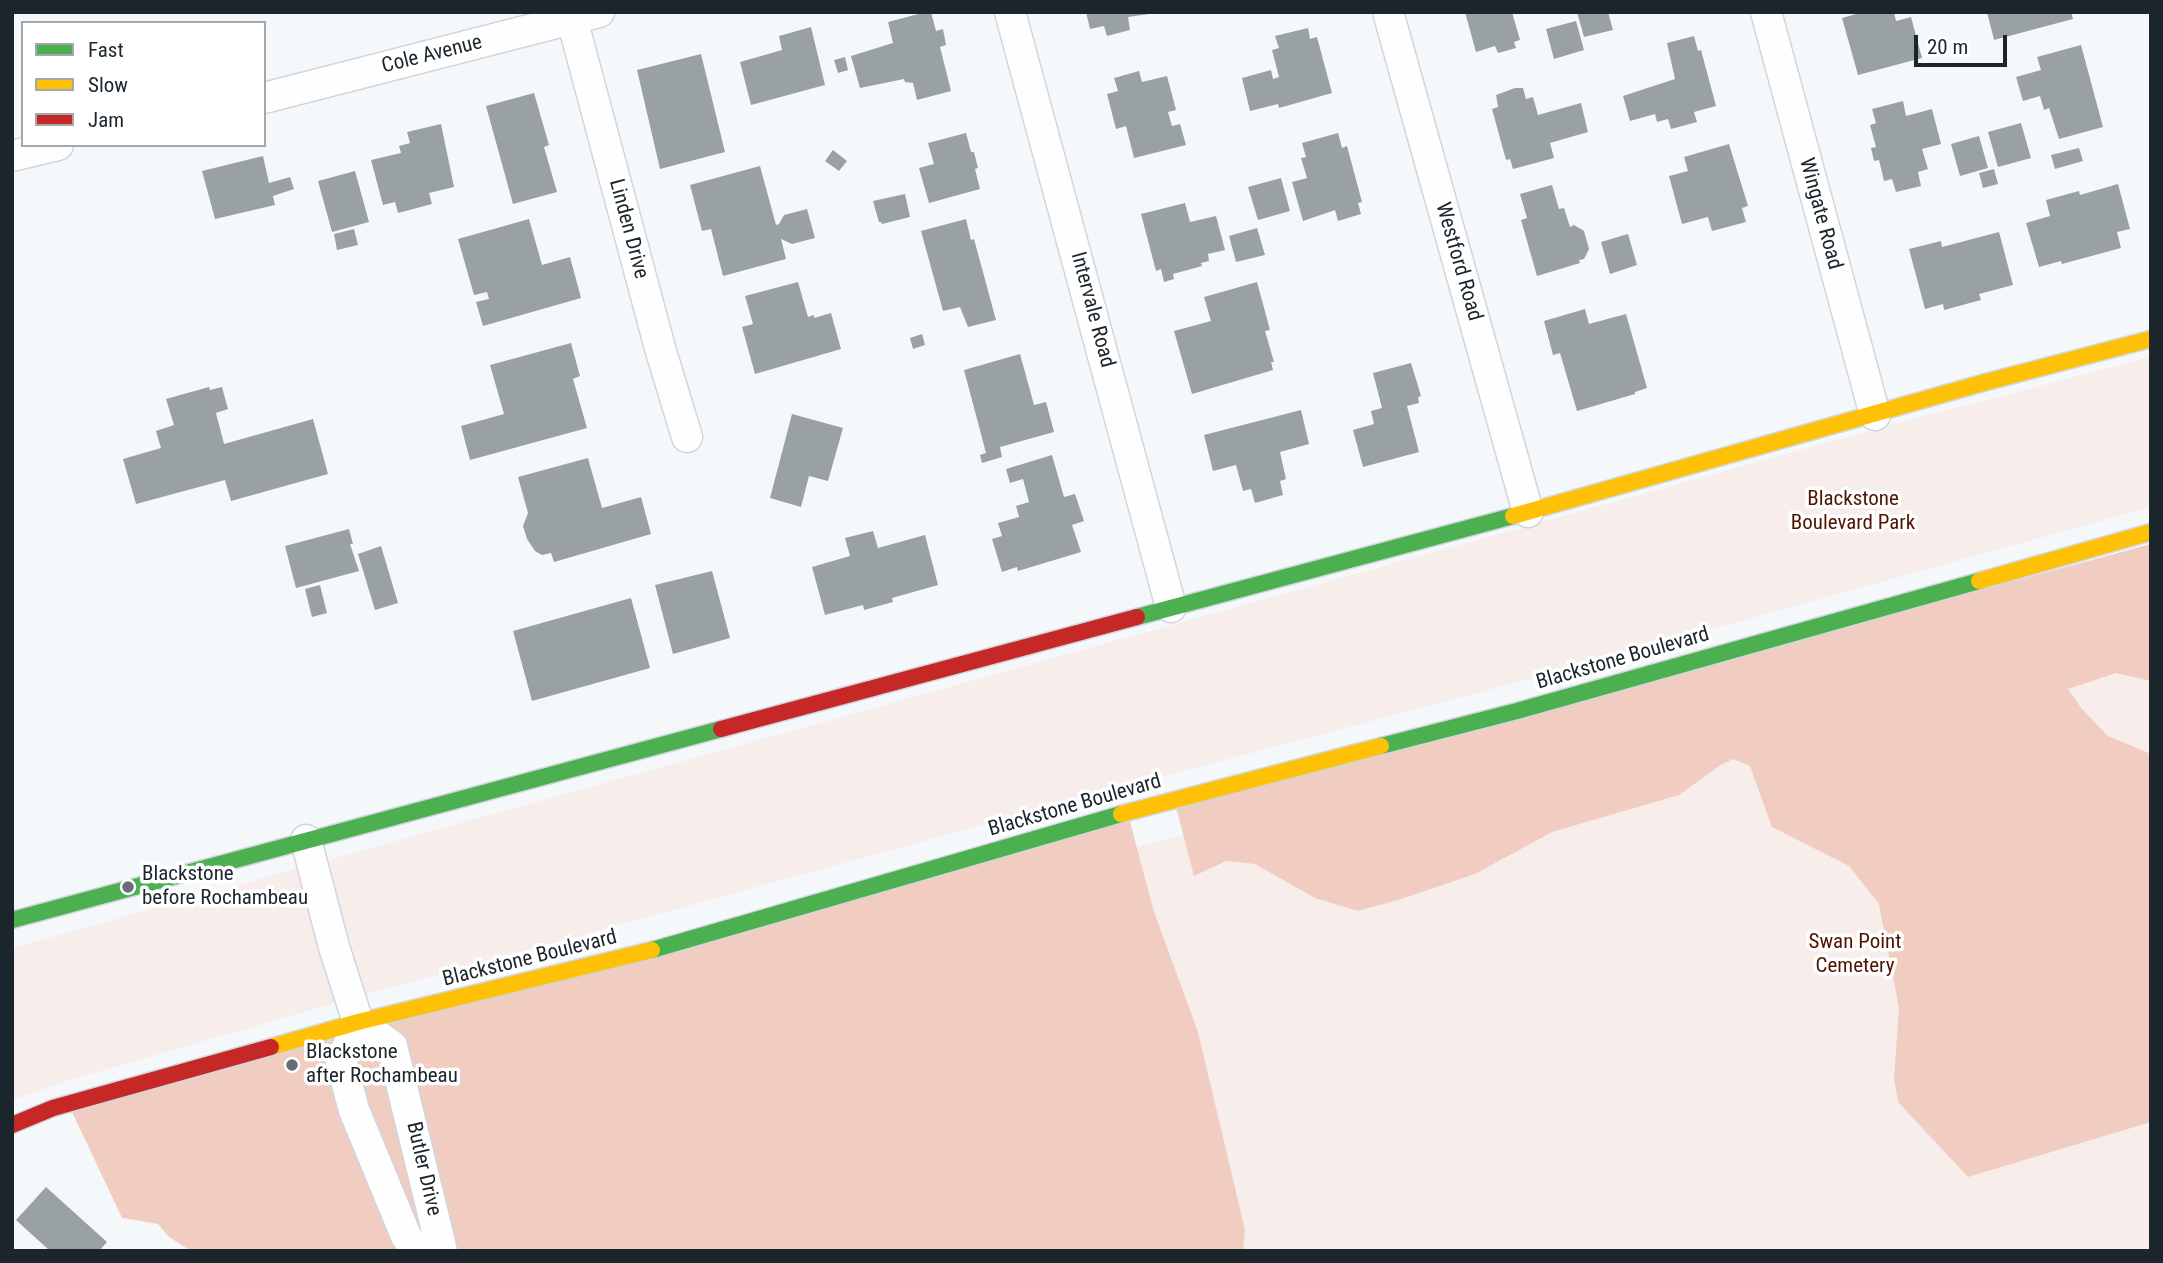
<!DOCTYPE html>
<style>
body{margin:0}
#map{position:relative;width:2163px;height:1263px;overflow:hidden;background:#f5f8fb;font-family:"Roboto Condensed",sans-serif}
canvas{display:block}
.frame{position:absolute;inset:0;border:14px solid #1a252c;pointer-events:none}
.legend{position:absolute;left:21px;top:21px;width:245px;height:126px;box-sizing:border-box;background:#fff;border:2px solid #a3a8ab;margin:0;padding:9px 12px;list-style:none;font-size:21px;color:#1a252c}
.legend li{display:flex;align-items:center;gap:14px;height:35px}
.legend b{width:35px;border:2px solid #a3a8ab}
.scale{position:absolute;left:1914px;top:35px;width:93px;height:32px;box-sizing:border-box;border:4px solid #1a252c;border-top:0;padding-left:9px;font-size:21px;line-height:24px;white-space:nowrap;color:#1a252c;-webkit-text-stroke:5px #fff;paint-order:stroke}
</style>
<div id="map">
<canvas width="2163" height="1263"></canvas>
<div class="frame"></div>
<ul class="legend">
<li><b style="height:9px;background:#4caf50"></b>Fast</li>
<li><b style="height:9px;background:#ffc107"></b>Slow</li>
<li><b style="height:9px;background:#c62828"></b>Jam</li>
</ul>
<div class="scale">20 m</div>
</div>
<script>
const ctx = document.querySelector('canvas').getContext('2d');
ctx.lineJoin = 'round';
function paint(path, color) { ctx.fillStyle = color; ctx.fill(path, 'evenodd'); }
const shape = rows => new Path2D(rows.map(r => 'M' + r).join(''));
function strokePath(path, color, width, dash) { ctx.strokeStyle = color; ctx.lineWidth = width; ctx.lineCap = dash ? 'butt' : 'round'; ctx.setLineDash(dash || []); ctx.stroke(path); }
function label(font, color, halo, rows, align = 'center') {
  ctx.font = font + ' "Roboto Condensed",sans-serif'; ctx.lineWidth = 7; ctx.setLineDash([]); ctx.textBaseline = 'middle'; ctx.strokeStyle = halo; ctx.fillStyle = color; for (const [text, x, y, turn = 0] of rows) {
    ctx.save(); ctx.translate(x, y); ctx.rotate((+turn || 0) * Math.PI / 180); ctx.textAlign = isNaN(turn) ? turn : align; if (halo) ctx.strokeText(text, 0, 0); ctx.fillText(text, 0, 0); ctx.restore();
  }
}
const green = shape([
 [2151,357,2151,507,1586,664,1063,803,338,1002,60,1083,12,1100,12,948,1883,427],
 [2151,566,2151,1251,869,1251,702,968]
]);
const forest = shape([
 [2151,544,2151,681,2116,673,2068,689,2082,709,2108,736,2151,754,2151,1122,1968,1177,1898,1102,1894,1078,1899,1008,1879,904,1849,866,1772,827,1750,766,1733,759,1719,766,1679,795,1552,832,1475,874,1401,899,1358,911,1315,898,1255,864,1226,861,1194,876,1176,807],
 [1129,818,1154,912,1198,1032,1245,1230,1243,1251,191,1251,169,1237,158,1224,122,1218,72,1112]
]);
const building = shape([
 [926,12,931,12,936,31,943,29,946,45,940,47,951,91,917,100,913,83,905,82,904,79,860,88,851,56,893,43,888,22],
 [1086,12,1156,12,1156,13,1128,17,1130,30,1107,36,1104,26,1090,29],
 [1465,12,1512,12,1520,40,1514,42,1516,48,1498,53,1495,46,1476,52],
 [1577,12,1608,12,1613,30,1584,37],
 [1863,12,1894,12,1896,21,1911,17,1922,58,1858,75,1842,18],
 [1987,12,2071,12,2073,19,1994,40],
 [1576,21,1584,50,1554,59,1546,29],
 [811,27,825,85,751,105,740,62,782,50,779,36],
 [1308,28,1310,39,1317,37,1332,93,1279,108,1278,104,1250,111,1242,78,1271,70,1273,79,1279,77,1272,50,1279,48,1275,36],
 [1694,36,1698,51,1701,50,1716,106,1694,112,1697,122,1671,129,1668,119,1657,122,1655,114,1630,121,1623,96,1675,79,1667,43],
 [2081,45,2103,127,2059,139,2049,108,2044,110,2040,96,2023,101,2016,77,2041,70,2037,57],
 [701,54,725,152,660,169,637,70],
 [845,57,848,70,838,73,834,60],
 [1139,71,1142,82,1167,76,1176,110,1168,112,1172,126,1180,124,1186,145,1134,158,1126,126,1116,129,1107,94,1118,91,1114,78],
 [1515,88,1523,88,1526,99,1533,97,1538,115,1581,103,1588,132,1550,143,1554,158,1513,169,1510,159,1506,160,1492,109,1498,107,1496,95],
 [534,93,549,145,544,147,557,192,513,204,486,106],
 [1903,101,1906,116,1932,109,1941,144,1922,149,1928,169,1918,172,1921,186,1896,192,1892,179,1884,181,1879,160,1874,161,1871,148,1876,147,1870,125,1876,123,1872,109],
 [2021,123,2031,158,1998,167,1988,132],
 [441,124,454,187,429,193,432,204,398,213,395,202,383,205,371,160,401,153,399,146,410,143,407,132],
 [966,133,971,152,974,152,978,168,975,169,980,189,929,203,919,168,934,164,928,143],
 [1338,133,1342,148,1347,146,1362,202,1358,203,1361,214,1338,221,1335,210,1303,221,1292,182,1307,178,1301,158,1306,157,1302,143],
 [1979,136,1988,168,1960,176,1951,144],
 [1729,144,1748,206,1742,208,1746,222,1712,231,1708,217,1682,224,1669,176,1688,171,1684,157],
 [2079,148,2083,161,2055,169,2051,155],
 [833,150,847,161,839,171,825,161],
 [263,156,269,183,290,177,294,189,273,196,275,205,215,219,202,171],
 [760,166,776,225,779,224,784,215,807,209,815,238,792,244,781,239,786,259,723,276,711,229,702,231,690,185],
 [1994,169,1998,184,1983,188,1979,173],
 [355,171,369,222,332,232,318,181],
 [1281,178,1290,211,1258,220,1248,187],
 [2118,184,2130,229,2117,232,2121,248,2062,264,2061,261,2039,267,2026,223,2050,216,2046,200,2079,191,2080,195],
 [1552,185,1559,209,1564,208,1570,227,1574,225,1584,231,1589,249,1584,259,1579,260,1580,263,1537,276,1521,220,1527,218,1520,194],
 [905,194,910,217,882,224,881,222,879,222,873,201],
 [1185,203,1190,222,1216,216,1225,250,1208,254,1209,261,1201,263,1202,266,1173,274,1174,279,1164,282,1161,269,1156,271,1141,214],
 [529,219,542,265,570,257,581,298,483,326,476,302,489,299,487,292,474,295,458,239],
 [966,219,971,240,974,239,996,320,968,327,960,307,943,311,921,231],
 [1257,228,1265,255,1236,262,1229,236],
 [354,229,358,245,337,250,334,234],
 [1999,232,2013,285,1979,294,1981,300,1944,310,1943,304,1925,309,1909,249,1941,241,1942,247],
 [1628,234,1637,265,1610,274,1601,242],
 [798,282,808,317,814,315,814,318,831,313,841,349,755,374,742,327,753,324,745,296],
 [1257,282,1270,330,1265,331,1274,362,1271,362,1273,370,1192,394,1174,331,1211,321,1204,297],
 [1585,309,1589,324,1626,314,1647,388,1635,392,1635,394,1577,411,1560,353,1553,355,1544,321],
 [922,334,925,345,913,349,910,338],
 [571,343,580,376,573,379,587,428,470,460,461,426,504,414,490,365],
 [1020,354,1034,405,1046,402,1054,432,1000,447,1002,457,982,463,980,455,986,453,964,370],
 [1411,363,1421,396,1418,397,1419,403,1407,406,1419,452,1363,467,1353,430,1374,424,1371,411,1382,408,1373,373],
 [209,387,210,390,222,387,228,409,216,413,224,444,313,419,328,474,231,501,225,480,136,504,123,459,161,448,156,431,174,425,166,399],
 [1301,410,1309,444,1280,452,1286,479,1280,481,1283,495,1255,503,1251,489,1243,491,1236,465,1213,471,1204,435],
 [792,414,843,428,828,481,809,476,801,507,770,498],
 [1052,455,1064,497,1075,494,1084,521,1072,525,1081,552,1018,571,1017,567,1002,572,992,539,1002,536,998,523,1019,517,1016,506,1029,502,1023,479,1010,483,1006,469],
 [588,458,602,508,641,497,651,534,554,562,551,553,542,555,535,551,527,539,523,526,528,513,518,477],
 [349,529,353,544,350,544,359,571,296,588,285,546],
 [873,531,878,548,925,535,938,585,892,598,893,602,864,610,863,605,825,615,812,567,850,556,845,538],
 [381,546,398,603,375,610,358,554],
 [712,571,730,638,673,654,655,585],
 [320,585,327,613,312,617,305,589],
 [631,598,650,668,532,701,513,631],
 [46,1187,107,1242,99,1251,50,1251,16,1220]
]);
const street = shape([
 [1010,12,1171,607],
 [1388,12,1528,512],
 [1766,12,1875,415],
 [572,19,660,348,687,437],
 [264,98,599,12],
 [12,156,58,145],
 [306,840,334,947,358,1022,392,1046,442,1251],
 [358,1022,341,1062,354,1110,406,1236,417,1251]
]);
const fast = shape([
 [1137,617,1513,516],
 [1381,746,1517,711,1979,581],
 [12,920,721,729],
 [652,950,1121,814]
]);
const slow = shape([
 [1513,516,1986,382,2151,339],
 [1979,581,2151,532],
 [1121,814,1381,746],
 [271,1047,358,1022,652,950]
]);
const jam = shape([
 [721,729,1137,617],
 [12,1125,53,1108,271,1047]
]);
const markers = [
 [128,887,7,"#676f74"],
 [292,1065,7,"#676f74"]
];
const streetNames = [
 ["Cole Avenue",432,55,-14],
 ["Wingate Road",1820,214,75],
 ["Linden Drive",628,229,75],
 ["Westford Road",1458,262,74],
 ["Intervale Road",1092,310,75],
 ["Blackstone Boulevard",1623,659,-16],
 ["Blackstone Boulevard",1075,806,-16],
 ["Blackstone Boulevard",530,959,-14],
 ["Butler Drive",423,1169,77]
];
const parkNames = [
 ["Blackstone",1853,500],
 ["Boulevard Park",1853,524],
 ["Swan Point",1855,943],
 ["Cemetery",1855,967]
];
const poiNames = [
 ["Blackstone",142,875],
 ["before Rochambeau",142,899],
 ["Blackstone",306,1053],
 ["after Rochambeau",306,1077]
];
paint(green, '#f7edea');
paint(forest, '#f1cdc1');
paint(building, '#9aa1a5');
strokePath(street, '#d0d6dc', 33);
strokePath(fast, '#d0d6dc', 19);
strokePath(slow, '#d0d6dc', 19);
strokePath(jam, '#d0d6dc', 19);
strokePath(street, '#fefefe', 30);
strokePath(fast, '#4caf50', 16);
strokePath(slow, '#ffc107', 16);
strokePath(jam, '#c62828', 16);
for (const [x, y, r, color] of markers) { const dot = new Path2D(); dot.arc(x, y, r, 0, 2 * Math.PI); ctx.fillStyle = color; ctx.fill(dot); strokePath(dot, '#fff', 2.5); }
label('21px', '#1a252c', '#fff', streetNames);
label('21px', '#4f1300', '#fff', parkNames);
label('21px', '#1a252c', '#fff', poiNames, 'left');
</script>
